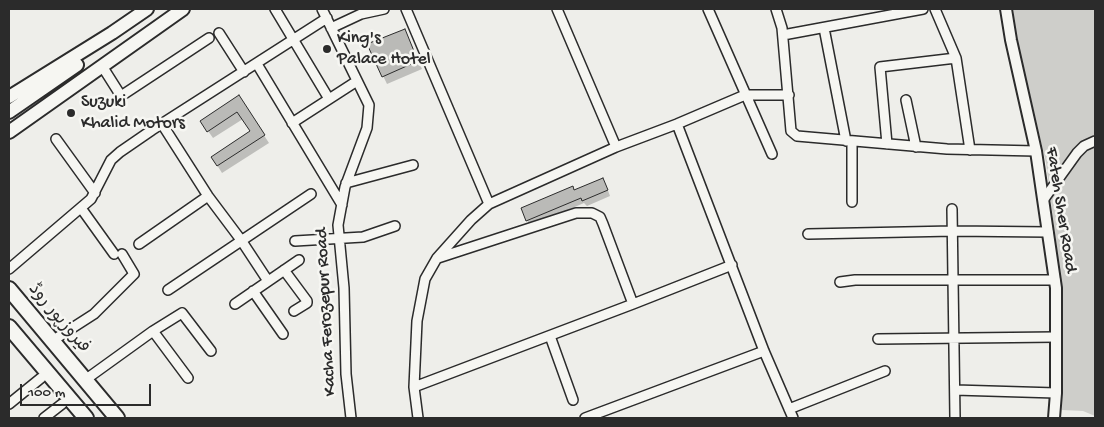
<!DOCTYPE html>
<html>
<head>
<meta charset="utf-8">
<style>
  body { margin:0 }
  #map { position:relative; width:1104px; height:427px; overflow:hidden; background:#eeeeea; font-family:"Gochi Hand",sans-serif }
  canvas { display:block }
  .frame { position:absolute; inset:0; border:10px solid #2b2b2b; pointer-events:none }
  .scale { position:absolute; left:20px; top:384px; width:131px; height:22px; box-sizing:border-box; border:2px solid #2b2b2b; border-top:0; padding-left:6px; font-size:15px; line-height:18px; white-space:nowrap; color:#2b2b2b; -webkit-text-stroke:4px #f6f6f2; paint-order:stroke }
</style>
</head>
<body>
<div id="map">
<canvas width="1104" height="427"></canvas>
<div class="frame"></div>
<div class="scale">100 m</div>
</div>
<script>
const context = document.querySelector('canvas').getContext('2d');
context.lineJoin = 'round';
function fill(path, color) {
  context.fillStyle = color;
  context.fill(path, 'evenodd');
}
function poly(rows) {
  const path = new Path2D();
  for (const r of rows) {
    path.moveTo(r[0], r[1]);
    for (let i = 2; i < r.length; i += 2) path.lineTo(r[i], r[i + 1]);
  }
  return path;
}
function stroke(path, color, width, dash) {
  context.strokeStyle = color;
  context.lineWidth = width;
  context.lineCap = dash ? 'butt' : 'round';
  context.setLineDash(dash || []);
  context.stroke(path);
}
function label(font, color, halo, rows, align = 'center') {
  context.font = font + ' "Gochi Hand","Playpen Sans Arabic",sans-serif';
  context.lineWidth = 5;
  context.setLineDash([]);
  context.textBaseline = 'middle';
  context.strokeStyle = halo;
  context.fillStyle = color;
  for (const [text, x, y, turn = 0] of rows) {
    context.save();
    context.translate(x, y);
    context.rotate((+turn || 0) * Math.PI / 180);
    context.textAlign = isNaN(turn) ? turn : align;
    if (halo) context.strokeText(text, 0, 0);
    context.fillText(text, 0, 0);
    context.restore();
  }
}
fill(poly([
  [1013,9,1095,9,1095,416,1083,411,1062,410,1063,297,1046,163,1016,35]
]), '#cececa');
fill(poly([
  [404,30,422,69,387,84,368,45],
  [239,97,269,143,222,173,217,165,251,132,243,119,213,138,206,128],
  [606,185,610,196,587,206,584,203,530,226,522,209,574,191]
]), '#0003');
const building = poly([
  [405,29,418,61,382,77,367,44,405,29],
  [239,95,265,135,217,166,211,157,250,131,237,112,207,132,200,121,239,95],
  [603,178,608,190,582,201,581,198,526,221,521,208,573,186,574,190,603,178]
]);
fill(building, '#babab7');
stroke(building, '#2b2b2b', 1);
const minor = poly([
  [275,9,329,99],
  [322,9,369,105,367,128,345,187,338,225,344,288,346,374,351,418],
  [406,9,489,204],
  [557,9,616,147],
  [708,9,772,154],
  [776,9,782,28,791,131,797,136,947,149,1036,151],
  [935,9,956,58,970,150],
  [331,28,361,14,384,9],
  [824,28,846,141],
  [219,33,244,72],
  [783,35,923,9],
  [257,64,342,205],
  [102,66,121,96,209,38],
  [906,100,916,147],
  [292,123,357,81],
  [162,124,208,196,241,240,268,281],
  [677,124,764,351,793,418],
  [56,139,95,193],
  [852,141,852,202],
  [887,144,880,67,956,58],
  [346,183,413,165],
  [1044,199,1077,153,1084,146,1095,141],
  [81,208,114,254],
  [952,209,955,418],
  [808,234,953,231,1048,232],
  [295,241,363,237,395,226],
  [139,244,208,196],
  [438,258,576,213,592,213,600,217,603,224,633,304],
  [9,269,91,199,111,160,120,152,152,130,327,18],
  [284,270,307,301,307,303,294,311],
  [840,282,855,280,1055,280],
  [168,290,311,194],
  [253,291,283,334],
  [235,304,299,260],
  [153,331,188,378],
  [550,336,573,400],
  [878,339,1056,337],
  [52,341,94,314,134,274,122,254],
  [85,380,153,331,182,313,211,351],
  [414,387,633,304,732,265],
  [955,390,1056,393],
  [9,404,41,378],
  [789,409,885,371],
  [44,418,62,404],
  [418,418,414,387,417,321,425,279,437,258,471,220,489,204,616,147,677,124,745,95,789,95],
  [585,418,764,351]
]);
const tertiary = poly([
  [1006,9,1011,40,1036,151,1056,288,1056,393,1054,418]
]);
const secondary = poly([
  [9,97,112,33,147,9],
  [9,112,77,65],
  [9,132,183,9]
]);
const primary = poly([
  [9,289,117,418],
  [9,327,86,418]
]);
stroke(minor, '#2b2b2b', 12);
stroke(tertiary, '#2b2b2b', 14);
stroke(secondary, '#2b2b2b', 16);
stroke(primary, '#2b2b2b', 18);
stroke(minor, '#f6f6f2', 9);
stroke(tertiary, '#f6f6f2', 10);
stroke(secondary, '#f6f6f2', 12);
stroke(primary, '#f6f6f2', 14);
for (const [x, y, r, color] of [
  [327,49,5,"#2b2b2b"],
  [71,113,5,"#2b2b2b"]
]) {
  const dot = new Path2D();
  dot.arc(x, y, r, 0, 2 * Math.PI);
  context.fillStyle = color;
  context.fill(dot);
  stroke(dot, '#f6f6f2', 2);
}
label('18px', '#2b2b2b', '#f6f6f2', [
  ["King's",337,39],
  ["Palace Hotel",337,60],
  ["Suzuki",81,103],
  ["Khalid Motors",81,124]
], 'left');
label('18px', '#2b2b2b', '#f6f6f2', [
  ["Fateh Sher Road",1060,210,81],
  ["Kacha Ferozepur Road",327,312,-93],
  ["فیروزپور روڈ",58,319,50]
]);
</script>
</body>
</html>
